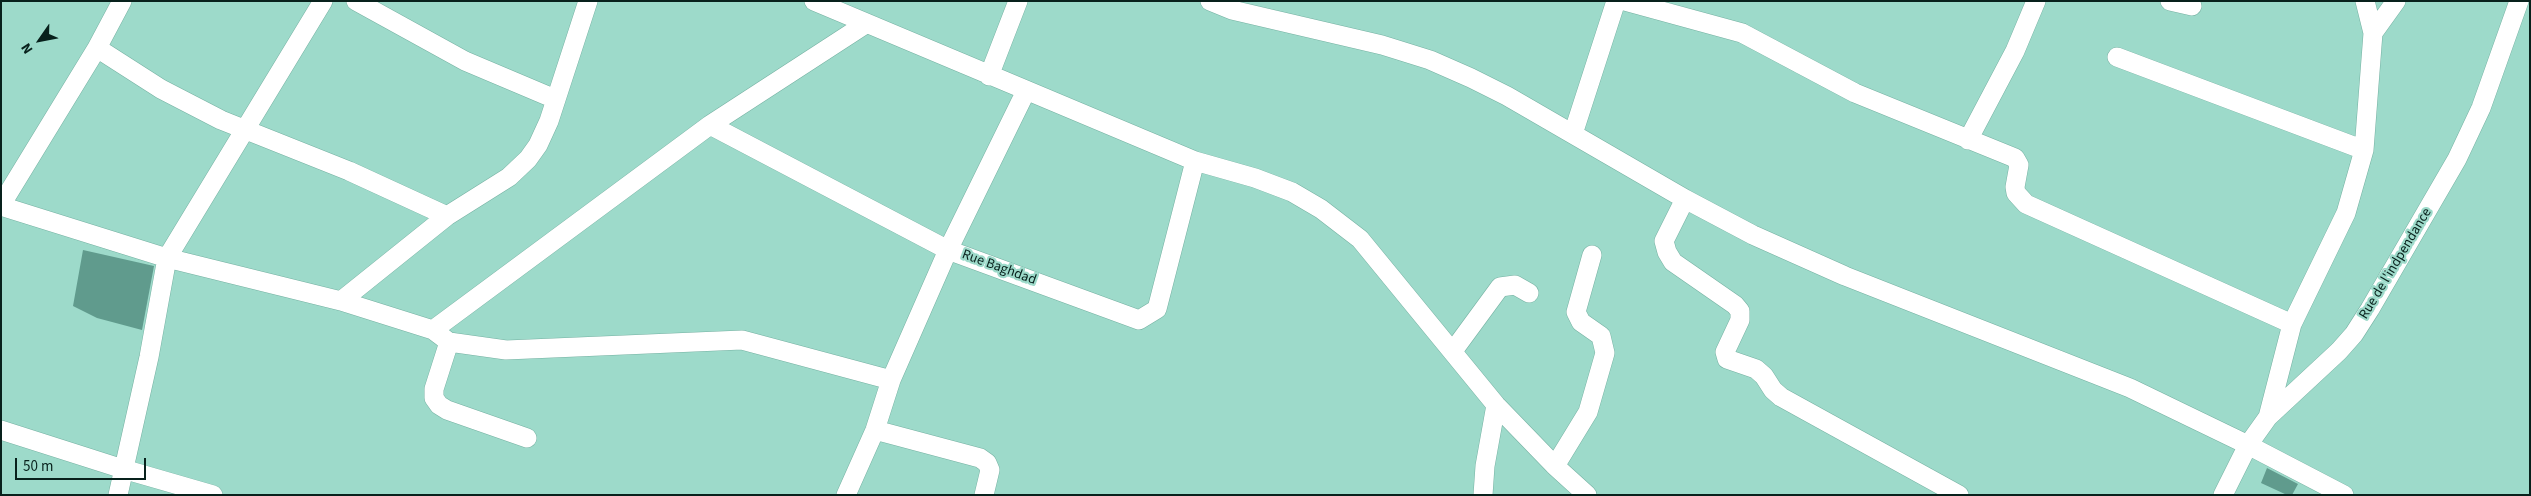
<!DOCTYPE html>
<html>
<head>
<meta charset="utf-8">
<style>
  body { margin:0 }
  #map { position:relative; width:2531px; height:496px; overflow:hidden; background:#9ddaca; font-family:"Source Sans 3",sans-serif }
  canvas { display:block }
  .frame { position:absolute; inset:0; border:2px solid #08211c; pointer-events:none }
  .north { position:absolute; left:15px; top:15px; width:50px; height:50px; -webkit-text-stroke:4px #9ddaca; paint-order:stroke; rotate:237deg; font-size:14px; font-weight:700; line-height:20px; text-align:center; color:#08211c }
  .north::after { content:''; display:block; margin:auto; width:18px; height:22px; background:#08211c; clip-path:polygon(50% 0,100% 100%,50% 72%,0 100%) }
  .scale { position:absolute; left:15px; top:458px; width:131px; height:22px; box-sizing:border-box; border:2px solid #08211c; border-top:0; padding-left:6px; font-size:15px; line-height:18px; white-space:nowrap; color:#08211c; -webkit-text-stroke:4px #9ddaca; paint-order:stroke }
</style>
</head>
<body>
<div id="map">
<canvas width="2531" height="496"></canvas>
<div class="frame"></div>
<div class="north">N</div>
<div class="scale">50 m</div>
</div>
<script>
const context = document.querySelector('canvas').getContext('2d');
context.lineJoin = 'round';
function fill(path, color) {
  context.fillStyle = color;
  context.fill(path, 'evenodd');
}
function poly(rows) {
  const path = new Path2D();
  for (const r of rows) {
    path.moveTo(r[0], r[1]);
    for (let i = 2; i < r.length; i += 2) path.lineTo(r[i], r[i + 1]);
  }
  return path;
}
function stroke(path, color, width, dash) {
  context.strokeStyle = color;
  context.lineWidth = width;
  context.lineCap = dash ? 'butt' : 'round';
  context.setLineDash(dash || []);
  context.stroke(path);
}
function label(font, color, halo, rows, align = 'center') {
  context.font = font + ' "Source Sans 3",sans-serif';
  context.lineWidth = 4.5;
  context.setLineDash([]);
  context.textBaseline = 'middle';
  context.strokeStyle = halo;
  context.fillStyle = color;
  for (const [text, x, y, turn = 0] of rows) {
    context.save();
    context.translate(x, y);
    context.rotate((+turn || 0) * Math.PI / 180);
    context.textAlign = isNaN(turn) ? turn : align;
    if (halo) context.strokeText(text, 0, 0);
    context.fillText(text, 0, 0);
    context.restore();
  }
}
fill(poly([
  [83,250,154,266,142,330,97,318,73,306],
  [2267,468,2298,484,2292,495,2287,495,2261,483]
]), '#609b8d');
const minor = poly([
  [356,1,465,61,555,99],
  [814,1,1195,161,1255,178,1292,192,1321,209,1360,239,1496,405,1555,466,1587,495],
  [1210,1,1232,10,1382,45,1430,60,1471,78,1507,96,1685,199,1753,235,1845,276,2130,388,2248,445,2344,495],
  [1625,1,1742,33,1855,93,2015,158,2019,165,2015,187,2016,193,2026,204,2292,324],
  [2170,1,2192,6],
  [2365,1,2373,33],
  [97,48,161,89,221,120,349,171,447,216],
  [2117,57,2364,150],
  [989,76,1018,1],
  [710,125,948,250,1139,320,1157,309,1195,161],
  [1573,134,1616,1],
  [1968,140,2015,51,2036,1],
  [1685,199,1664,241,1667,252,1673,262,1735,305,1740,311,1740,320,1725,352,1727,359,1756,369,1764,376,1773,390,1781,397,1959,495],
  [1,205,97,48,122,1],
  [1,206,167,258,341,301,433,330,449,342,506,350,742,340,891,380],
  [341,301,447,216,509,177,528,159,538,145,549,121,588,1],
  [433,330,710,125,867,23],
  [449,342,434,389,434,398,439,405,447,410,527,438],
  [1453,351,1500,287,1515,285,1529,293],
  [2268,417,2292,324,2346,213,2364,150,2373,33,2396,1],
  [1,430,123,469,213,495],
  [875,430,980,458,987,463,990,470,984,495],
  [1555,466,1588,412,1605,353,1601,336,1581,322,1576,312,1592,255],
  [118,495,149,357,167,258,323,1],
  [846,495,875,430,891,380,948,250,1026,91],
  [1483,495,1485,466,1496,405],
  [2223,495,2248,445,2268,417,2339,351,2354,334,2370,309,2457,159,2481,108,2519,1]
]);
stroke(minor, '#75b1a2', 20);
stroke(minor, '#fff', 19);
label('14px', '#08211c', '#9ddaca', [
  ["Rue de l'indpendance",2396,264,-59],
  ["Rue Baghdad",999,268,20]
]);
</script>
</body>
</html>
